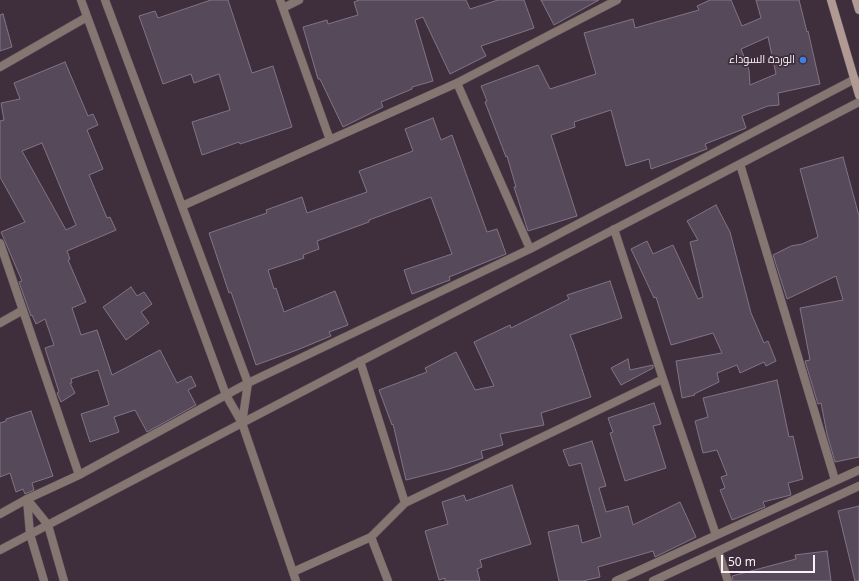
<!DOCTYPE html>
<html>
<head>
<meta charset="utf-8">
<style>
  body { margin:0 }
  #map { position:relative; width:859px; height:581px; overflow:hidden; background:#3f2f3d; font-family:"Noto Sans",sans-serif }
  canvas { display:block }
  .scale { position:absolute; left:721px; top:555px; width:94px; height:18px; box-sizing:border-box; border:2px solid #fbf0f9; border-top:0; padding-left:5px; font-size:12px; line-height:14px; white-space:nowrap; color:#fbf0f9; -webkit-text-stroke:3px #3f2f3d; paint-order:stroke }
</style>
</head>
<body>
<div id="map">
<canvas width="859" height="581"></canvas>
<div class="scale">50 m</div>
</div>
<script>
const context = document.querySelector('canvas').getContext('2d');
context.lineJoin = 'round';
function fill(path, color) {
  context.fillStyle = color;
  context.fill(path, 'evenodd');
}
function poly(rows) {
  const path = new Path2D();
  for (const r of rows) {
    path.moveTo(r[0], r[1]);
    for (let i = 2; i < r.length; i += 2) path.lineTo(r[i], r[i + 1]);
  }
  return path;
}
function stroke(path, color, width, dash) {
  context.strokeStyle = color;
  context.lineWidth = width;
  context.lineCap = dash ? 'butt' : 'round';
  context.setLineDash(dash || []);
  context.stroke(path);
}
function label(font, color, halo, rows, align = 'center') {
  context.font = font + ' "Noto Sans",Cairo,sans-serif';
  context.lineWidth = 3.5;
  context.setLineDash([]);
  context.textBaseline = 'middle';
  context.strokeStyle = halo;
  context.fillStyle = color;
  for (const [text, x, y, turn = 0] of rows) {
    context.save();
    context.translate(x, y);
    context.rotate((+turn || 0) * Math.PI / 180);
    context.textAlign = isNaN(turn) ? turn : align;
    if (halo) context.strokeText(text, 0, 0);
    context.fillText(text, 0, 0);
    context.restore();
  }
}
const building = poly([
  [211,0,228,0,252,73,273,66,292,127,240,144,239,142,202,155,192,122,230,110,219,74,194,83,191,74,163,84,139,16,155,11,158,18,211,0],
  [359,0,466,0,470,9,498,0,524,0,534,28,481,46,486,56,450,74,423,17,415,20,433,81,412,87,412,89,381,102,383,107,343,127,320,79,318,79,303,27,327,20,328,24,358,15,354,2,359,0],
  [541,0,599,0,554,25,541,0],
  [710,0,731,0,742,26,761,18,756,0,799,0,807,32,808,31,820,84,778,93,779,105,768,106,742,116,746,128,705,144,707,149,651,169,649,159,626,166,611,110,574,122,575,127,551,135,577,216,528,231,514,187,516,187,507,156,506,157,485,102,487,101,481,86,538,65,550,89,596,74,584,33,633,19,635,28,699,10,697,6,710,0],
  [768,37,776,74,750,85,749,70,741,49,768,37],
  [3,14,12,47,0,51,0,15,3,14],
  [65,62,88,116,93,114,98,125,87,130,103,169,89,175,107,218,110,217,116,230,67,251,70,259,68,260,86,302,72,308,81,335,97,330,112,375,160,350,177,383,191,376,196,386,188,390,196,405,147,432,135,410,114,417,119,432,90,442,81,414,109,405,98,370,71,379,72,383,70,383,75,393,61,402,57,393,59,392,45,348,54,345,45,319,36,324,32,315,31,316,19,282,22,281,1,232,25,222,0,177,0,121,4,120,1,103,20,99,14,83,65,62],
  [42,143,76,225,66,230,22,151,42,143],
  [433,118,441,140,452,135,487,232,497,229,506,254,449,277,450,280,412,294,404,270,452,254,431,197,369,220,369,222,317,241,319,249,303,255,304,258,268,270,274,289,276,288,284,312,335,291,348,325,329,332,331,336,297,350,256,365,231,292,229,293,209,233,267,213,266,210,302,197,307,213,367,192,359,171,413,151,405,129,433,118],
  [843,157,859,216,859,457,835,462,827,434,821,403,818,404,805,361,810,360,800,308,843,300,836,276,787,299,773,255,791,246,802,244,818,237,800,169,843,157],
  [716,205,730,232,751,313,764,343,768,341,776,361,766,366,764,362,740,373,737,365,717,373,719,382,694,394,695,395,682,398,676,361,722,353,713,333,671,345,656,297,654,298,631,249,647,241,653,254,673,245,698,299,703,297,690,242,698,240,687,221,716,205],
  [610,281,622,318,570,335,573,342,591,397,541,413,544,425,500,434,503,445,481,451,483,458,449,469,406,480,393,424,392,425,379,390,427,372,425,368,456,352,475,390,494,386,474,342,510,325,511,328,569,299,567,295,610,281],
  [131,287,137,296,144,292,152,304,141,312,149,323,126,340,103,307,131,287],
  [628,359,630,370,653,365,653,368,621,385,611,368,628,359],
  [777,380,789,437,793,436,803,479,788,483,791,495,763,502,765,507,732,520,720,490,725,488,721,477,727,475,717,450,703,453,695,421,708,417,703,398,777,380],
  [654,403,661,424,653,426,666,468,625,481,610,433,613,432,608,418,654,403],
  [31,411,53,476,32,483,34,490,25,494,23,489,16,492,10,473,0,477,0,423,6,421,6,419,31,411],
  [592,441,606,486,599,488,606,512,628,506,633,525,680,502,696,537,655,557,653,551,598,567,600,577,583,581,559,581,548,532,578,525,582,543,601,537,581,463,569,466,563,450,592,441],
  [512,485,531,544,480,560,482,567,477,569,480,581,445,581,445,578,439,580,425,531,448,524,442,502,464,495,466,501,512,485],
  [859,506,859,581,855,581,838,511,859,506],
  [827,551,831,581,733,581,732,576,796,559,795,555,827,551]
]);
fill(building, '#56495a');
stroke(building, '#827486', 1);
const street = poly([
  [81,0,226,395,242,423,296,581],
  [105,0,248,383,242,423],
  [280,0,330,140],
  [283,8,299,0],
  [0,67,87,17],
  [457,83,530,249],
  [740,164,835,480],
  [182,206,457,83,617,0],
  [614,229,663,379,716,535],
  [0,243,79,475],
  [0,323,23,310],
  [360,361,405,503,663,379],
  [27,499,48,525,64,581],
  [27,499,30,534,44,581],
  [0,514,27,499,79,475,248,383,530,249,855,79],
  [371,537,388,581],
  [0,550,242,423,859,102],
  [718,551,728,581],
  [293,572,371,537,405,503],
  [616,581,859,470],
  [653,581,859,486]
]);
const secondary = poly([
  [831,0,859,95],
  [856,0,859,10]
]);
stroke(street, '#5d4e5b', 9);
stroke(secondary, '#5d4e5b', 9);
stroke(street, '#857672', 8);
stroke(secondary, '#b19a93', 8);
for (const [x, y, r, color] of [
  [803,60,4,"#3f7fe0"]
]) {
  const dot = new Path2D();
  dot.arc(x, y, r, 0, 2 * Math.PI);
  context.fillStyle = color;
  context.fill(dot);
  stroke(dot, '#3f2f3d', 1.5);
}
label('11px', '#fbf0f9', '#3f2f3d', [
  ["الوردة السوداء",795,60]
], 'right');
</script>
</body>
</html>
